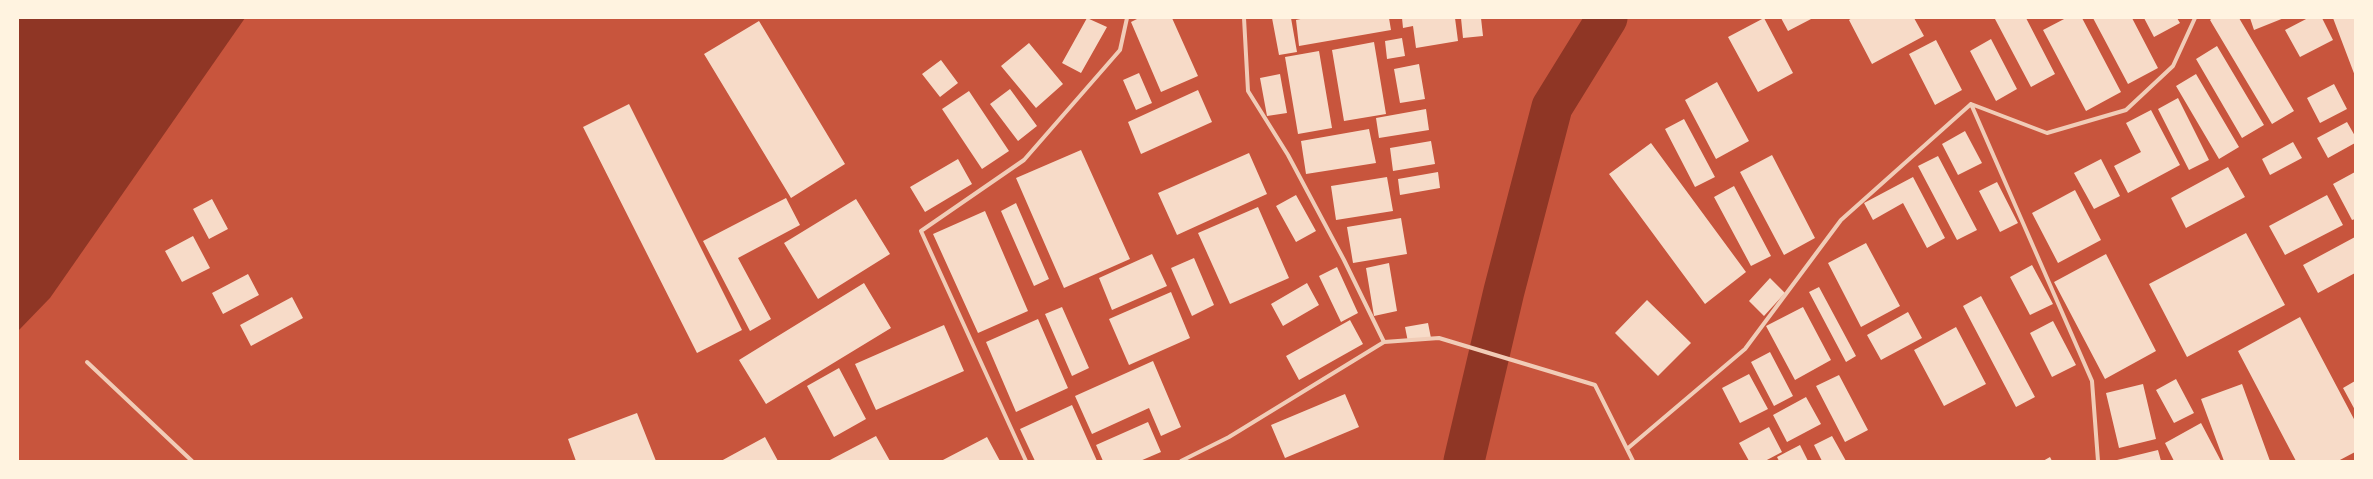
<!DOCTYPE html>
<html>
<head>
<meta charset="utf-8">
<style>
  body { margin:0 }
  #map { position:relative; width:2373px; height:479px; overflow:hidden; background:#c8553d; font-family:Inter,sans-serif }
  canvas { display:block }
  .frame { position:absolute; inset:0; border:19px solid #fff3e0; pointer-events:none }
</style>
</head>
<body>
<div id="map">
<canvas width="2373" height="479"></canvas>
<div class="frame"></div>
</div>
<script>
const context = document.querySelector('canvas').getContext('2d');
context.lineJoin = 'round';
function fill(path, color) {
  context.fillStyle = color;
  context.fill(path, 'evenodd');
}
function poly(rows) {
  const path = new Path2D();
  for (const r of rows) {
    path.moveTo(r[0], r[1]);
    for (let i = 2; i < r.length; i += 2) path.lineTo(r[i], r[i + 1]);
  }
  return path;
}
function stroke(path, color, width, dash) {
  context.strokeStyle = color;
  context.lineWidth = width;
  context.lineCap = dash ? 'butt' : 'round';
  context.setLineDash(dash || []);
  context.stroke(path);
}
fill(poly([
  [18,18,245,18,50,298,18,331]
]), '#8f3625');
stroke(poly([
  [1464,461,1504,291,1552,107,1607,18]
]), '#8f3625', 41);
fill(poly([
  [1087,18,1107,27,1081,73,1062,63],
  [1139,18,1172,18,1198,76,1161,92,1131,22],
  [1272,18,1291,18,1297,52,1279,55],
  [1305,18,1389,18,1391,30,1299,46,1296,20],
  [1402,18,1455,18,1458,41,1416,48,1413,26,1403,28],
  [1461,18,1481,18,1483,36,1463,38],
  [1764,18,1793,73,1758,92,1728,37],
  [1781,18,1813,18,1788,31],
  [1852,18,1914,18,1924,36,1872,64,1849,20],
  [1997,18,2026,18,2055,74,2031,87,1995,19],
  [2066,18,2082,18,2121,92,2086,111,2043,30],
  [2093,18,2132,18,2158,68,2128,84],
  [2144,18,2177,18,2180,23,2154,37],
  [2212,18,2239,18,2294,111,2272,124,2210,20],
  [2250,18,2284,18,2254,30],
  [2308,18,2322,18,2333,40,2300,57,2285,30],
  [2333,18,2355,18,2355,76],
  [759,21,845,164,791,198,704,54],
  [1402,38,1405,56,1387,59,1385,41],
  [1991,39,2017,89,1996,101,1970,51],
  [1936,40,1962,90,1935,105,1909,54],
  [1374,42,1386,114,1344,121,1332,50],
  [1029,43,1063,84,1036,108,1001,66],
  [2217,46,2264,125,2242,138,2196,59],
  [1319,51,1332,128,1298,134,1285,57],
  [941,60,958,83,940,97,922,74],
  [1419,64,1425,99,1400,103,1394,69],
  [1139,73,1152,103,1136,110,1123,80],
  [1280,74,1287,113,1267,116,1260,78],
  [2196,74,2239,147,2219,159,2176,86],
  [1717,82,1749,141,1716,159,1685,100],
  [2334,84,2347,109,2320,123,2307,98],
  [1010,89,1037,126,1018,141,990,104],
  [1198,90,1212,122,1141,154,1128,122],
  [969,91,1009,151,982,169,942,109],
  [2178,98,2209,160,2189,170,2158,109],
  [629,104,742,330,697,353,583,127],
  [1426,109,1429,130,1379,138,1376,118],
  [2151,110,2180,165,2128,193,2114,166,2141,152,2126,123],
  [1684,119,1715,177,1695,187,1665,129],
  [2347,122,2355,136,2355,143,2328,158,2317,138],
  [1369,129,1376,163,1306,174,1301,141],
  [1965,131,1982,163,1958,175,1942,144],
  [1431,141,1435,164,1393,171,1390,148],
  [2293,142,2302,158,2270,175,2262,159],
  [1651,143,1746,272,1705,304,1609,174],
  [1081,150,1130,259,1064,288,1016,178],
  [1249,153,1267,194,1177,235,1158,193],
  [1772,155,1815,238,1784,255,1740,172],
  [1938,156,1977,230,1957,240,1918,166],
  [958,159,972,184,925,212,910,187],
  [2101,159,2120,196,2094,209,2074,173],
  [2228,167,2245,197,2186,228,2171,198],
  [1438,172,1440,188,1400,195,1398,179],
  [2355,172,2355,219,2352,220,2333,184],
  [1387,177,1393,211,1336,220,1331,186],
  [1913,177,1945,238,1927,248,1903,203,1873,220,1864,203],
  [1997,182,2018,223,2000,232,1979,191],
  [1734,186,1771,256,1751,266,1714,197],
  [2075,190,2101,240,2058,263,2032,213],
  [1296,195,1316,231,1296,242,1276,206],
  [2327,195,2343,225,2285,255,2269,226],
  [786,198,800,225,738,258,771,319,750,331,703,241],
  [212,199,228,229,209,239,193,209],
  [856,199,890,254,818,299,784,243],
  [1016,203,1049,279,1034,286,1001,211],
  [1258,207,1289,278,1230,304,1198,233],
  [985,211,1028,311,978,333,933,234],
  [1401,218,1407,254,1353,263,1347,227],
  [2246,233,2285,305,2187,357,2149,284],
  [193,236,210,268,182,282,165,251],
  [2355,237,2355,273,2318,293,2303,265],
  [1866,243,1900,306,1861,327,1828,263],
  [1152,254,1167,286,1112,310,1099,278],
  [2106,254,2156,351,2105,379,2054,282],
  [1194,258,1214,305,1192,316,1171,268],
  [1389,263,1397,311,1374,316,1366,268],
  [2032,265,2053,304,2030,315,2010,277],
  [1337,267,1358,313,1341,322,1319,276],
  [248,274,259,295,223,314,212,293],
  [1770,278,1785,293,1764,316,1749,301],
  [864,283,891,328,766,404,739,360],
  [1307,283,1319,305,1283,326,1271,304],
  [1819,287,1856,356,1846,362,1809,292],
  [1171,292,1190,338,1129,365,1109,319],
  [1981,296,2035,397,2016,407,1963,306],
  [292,297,303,318,251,346,240,325],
  [1647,300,1691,343,1658,376,1615,333],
  [1062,307,1089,368,1072,376,1045,314],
  [1803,307,1831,360,1795,380,1766,326],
  [1908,312,1922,338,1881,360,1867,335],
  [2300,317,2355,421,2355,452,2338,461,2296,461,2238,351],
  [1038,319,1068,388,1016,412,986,342],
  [1350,320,1363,344,1299,380,1286,356],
  [2053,321,2076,365,2052,377,2030,333],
  [1428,323,1431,338,1408,342,1405,327],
  [944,325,964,371,876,410,855,364],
  [1956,327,1986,384,1944,406,1914,350],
  [1770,352,1793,396,1774,406,1751,362],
  [1153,361,1181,427,1161,436,1149,408,1092,434,1075,396],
  [839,368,866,419,834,437,807,386],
  [1749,374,1768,409,1740,423,1722,388],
  [1839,375,1868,430,1845,442,1816,386],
  [2176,379,2194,413,2174,423,2156,390],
  [2355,381,2355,410,2343,388],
  [2143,384,2156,439,2119,448,2106,393],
  [2242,384,2270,461,2224,461,2201,399],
  [1345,394,1359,427,1285,458,1271,425],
  [1806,397,1821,424,1787,442,1773,415],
  [1072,405,1097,461,1035,461,1020,429],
  [637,413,656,461,576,461,568,439],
  [1148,422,1161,452,1140,461,1103,461,1096,445],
  [2201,423,2221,461,2174,461,2165,443],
  [1769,427,1782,452,1765,461,1749,461,1739,443],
  [876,436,890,461,828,461],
  [1832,436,1846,461,1822,461,1814,445],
  [765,437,778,461,721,461],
  [987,437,1000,461,941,461],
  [1800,445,1808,461,1779,461,1777,457],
  [2158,450,2161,461,2117,461,2117,460],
  [2050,457,2052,461,2043,461]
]), '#f7dbc8');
stroke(poly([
  [1244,18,1248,91,1288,155,1344,260,1384,342,1439,338,1595,385,1633,461],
  [1971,104,2047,133,2126,110,2173,66,2195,18],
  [87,362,192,461],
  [1627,449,1745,349,1841,220,1971,104,2092,381,2098,461],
  [1026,461,921,231,1024,160,1120,50,1127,18],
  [1181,461,1229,437,1384,342]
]), '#f1ccb7', 4);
</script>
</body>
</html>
